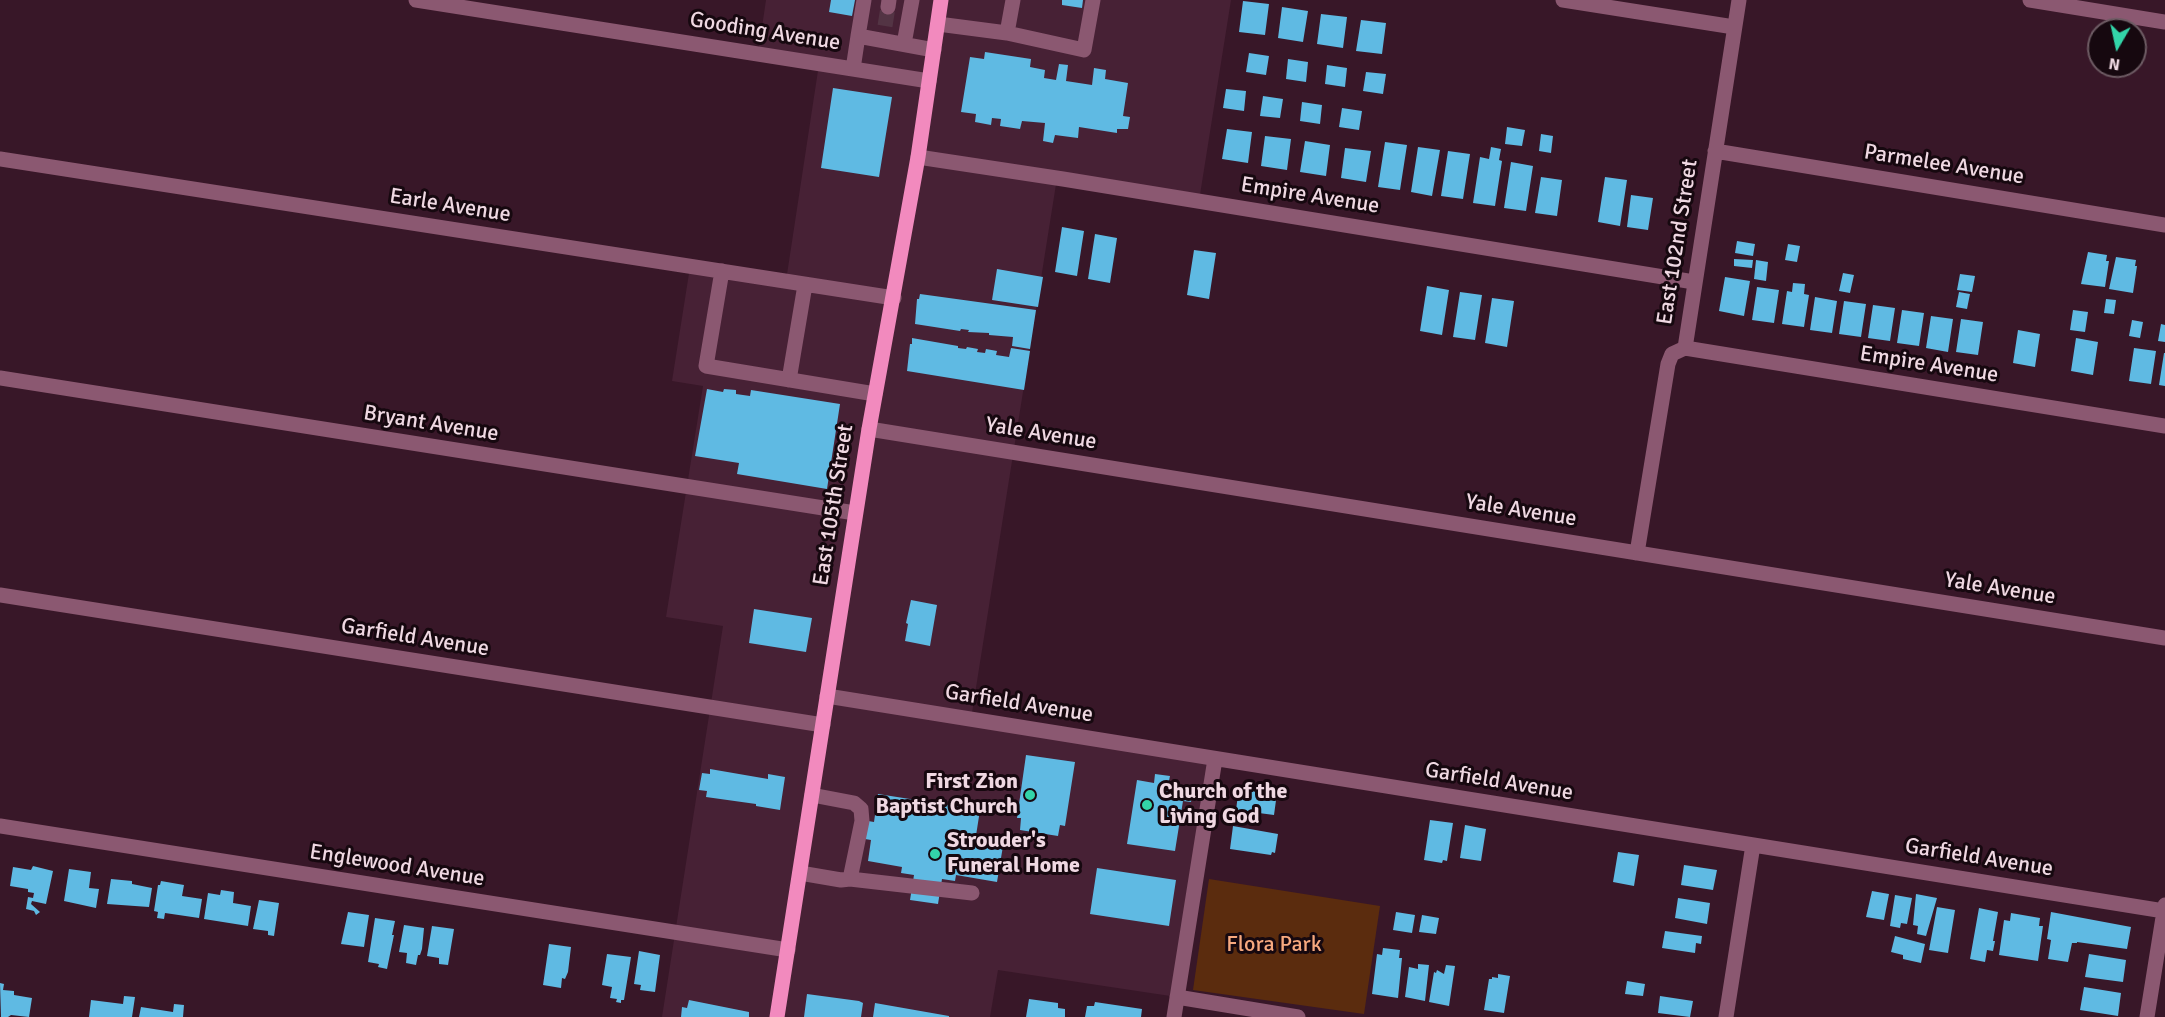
<!DOCTYPE html>
<html>
<head>
<meta charset="utf-8">
<style>
  body { margin:0 }
  #map { position:relative; width:2165px; height:1017px; overflow:hidden; background:#381728; font-family:Signika,sans-serif }
  canvas { display:block }
  .north { position:absolute; left:2087px; top:18px; width:60px; height:60px; box-sizing:border-box; background:#16080f; border:2px solid #6d5b63; border-radius:50%; rotate:189deg; font-size:16px; font-weight:700; line-height:24px; text-align:center; color:#efd8e2 }
  .north::after { content:''; display:block; margin:auto; width:21px; height:27px; background:#33d4a8; clip-path:polygon(50% 0,100% 100%,50% 72%,0 100%) }
</style>
</head>
<body>
<div id="map">
<canvas width="2165" height="1017"></canvas>
<div class="north">N</div>
</div>
<script>
const context = document.querySelector('canvas').getContext('2d');
context.lineJoin = 'round';
function fill(path, color) {
  context.fillStyle = color;
  context.fill(path, 'evenodd');
}
function poly(rows) {
  const path = new Path2D();
  for (const r of rows) {
    path.moveTo(r[0], r[1]);
    for (let i = 2; i < r.length; i += 2) path.lineTo(r[i], r[i + 1]);
  }
  return path;
}
function stroke(path, color, width, dash) {
  context.strokeStyle = color;
  context.lineWidth = width;
  context.lineCap = dash ? 'butt' : 'round';
  context.setLineDash(dash || []);
  context.stroke(path);
}
function label(font, color, halo, rows, align = 'center') {
  context.font = font + ' Signika,sans-serif';
  context.lineWidth = 6;
  context.setLineDash([]);
  context.textBaseline = 'middle';
  context.strokeStyle = halo;
  context.fillStyle = color;
  for (const [text, x, y, turn = 0] of rows) {
    context.save();
    context.translate(x, y);
    context.rotate((+turn || 0) * Math.PI / 180);
    context.textAlign = isNaN(turn) ? turn : align;
    if (halo) context.strokeText(text, 0, 0);
    context.fillText(text, 0, 0);
    context.restore();
  }
}
fill(poly([
  [766,0,1231,0,1199,201,1057,178,971,719,1215,759,1177,997,998,970,990,1017,662,1017,723,626,666,617,703,386,672,381,690,267,786,281,819,64,758,54]
]), '#472135');
fill(poly([
  [1209,879,1380,906,1364,1014,1193,990]
]), '#5b2c0e');
fill(poly([
  [831,0,855,0,852,16,829,12],
  [1062,0,1083,0,1082,8,1062,5],
  [1243,1,1269,4,1265,35,1239,32],
  [1282,7,1308,11,1303,42,1278,38],
  [1321,14,1347,17,1343,48,1317,44],
  [1361,20,1386,23,1382,54,1356,51],
  [985,52,1031,59,1030,67,1045,70,1044,78,1056,80,1059,64,1068,65,1066,81,1092,85,1094,68,1106,70,1105,79,1128,83,1123,116,1130,117,1128,129,1117,129,1117,133,1079,127,1078,138,1055,135,1053,143,1043,141,1045,123,1022,121,1020,129,1000,126,1001,119,992,118,991,125,975,122,976,114,961,112,970,57,984,59],
  [1249,53,1269,56,1266,75,1246,72],
  [1288,59,1308,62,1306,82,1286,79],
  [1327,65,1347,68,1345,87,1325,84],
  [1366,72,1386,74,1383,94,1363,91],
  [833,88,892,97,879,177,821,168],
  [1226,89,1246,91,1244,111,1223,108],
  [1263,96,1283,99,1280,118,1260,116],
  [1302,102,1322,105,1320,124,1300,121],
  [1342,108,1362,111,1359,130,1339,127],
  [1507,127,1525,130,1522,146,1505,144],
  [1227,129,1252,132,1248,163,1222,159],
  [1541,134,1553,136,1551,153,1539,151],
  [1265,136,1291,139,1287,170,1261,166],
  [1305,141,1330,145,1326,176,1300,172],
  [1385,142,1407,145,1400,190,1378,187],
  [1418,147,1440,150,1432,196,1411,192],
  [1491,147,1501,149,1499,160,1502,161,1495,206,1473,203,1480,157,1489,159],
  [1345,148,1371,151,1366,182,1341,178],
  [1448,151,1470,154,1463,199,1441,196],
  [1511,162,1533,166,1526,211,1504,208],
  [1541,177,1562,180,1557,216,1535,213],
  [1605,177,1627,180,1620,226,1598,222],
  [1631,195,1653,198,1648,230,1627,227],
  [1062,227,1084,231,1077,276,1055,272],
  [1095,234,1117,238,1110,283,1088,279],
  [1737,241,1755,244,1753,256,1735,253],
  [1788,244,1800,246,1797,262,1785,260],
  [1194,250,1216,253,1209,299,1187,295],
  [2088,252,2107,255,2106,261,2109,261,2105,287,2081,284],
  [2116,257,2136,260,2135,266,2137,266,2133,293,2109,289],
  [1734,259,1753,260,1752,268,1734,266],
  [1756,260,1768,262,1766,281,1754,279],
  [997,269,1043,277,1038,307,992,300],
  [1843,273,1854,275,1850,293,1839,291],
  [1960,274,1975,276,1972,292,1957,290],
  [1725,277,1750,281,1744,316,1719,311],
  [1793,283,1805,284,1804,294,1809,295,1804,327,1782,324,1787,291,1792,292],
  [1427,286,1449,290,1442,335,1420,331],
  [1757,287,1779,290,1774,323,1752,320],
  [1460,292,1482,295,1475,340,1453,337],
  [1959,292,1970,294,1967,309,1956,307],
  [920,294,1036,310,1030,349,1012,346,1013,337,989,335,989,333,968,332,969,330,961,329,960,331,915,324,917,299,919,299],
  [1815,297,1837,301,1832,333,1810,330],
  [1492,298,1514,301,1507,347,1485,343],
  [2106,299,2116,300,2114,314,2104,313],
  [1844,301,1866,304,1861,337,1839,334],
  [1873,305,1895,308,1890,341,1868,338],
  [1902,310,1924,313,1919,346,1897,343],
  [2073,310,2088,312,2085,332,2070,330],
  [1931,316,1953,319,1948,352,1926,348],
  [1961,319,1983,322,1978,355,1956,352],
  [2132,320,2143,322,2140,338,2129,336],
  [2161,324,2165,325,2165,342,2158,341],
  [2018,330,2040,334,2035,367,2013,363],
  [912,338,958,346,958,348,966,349,967,347,978,349,977,352,985,353,986,349,997,351,996,355,1009,357,1011,348,1030,351,1024,390,907,371,910,344,912,344],
  [2076,338,2098,342,2093,375,2071,371],
  [2134,348,2156,351,2151,384,2129,381],
  [2164,353,2165,353,2165,386,2159,385],
  [707,389,723,392,724,389,736,390,736,394,750,396,751,390,840,404,827,489,737,474,739,463,695,456],
  [911,600,937,605,930,646,905,641,908,624,906,623],
  [754,609,812,618,806,652,749,643],
  [1026,755,1075,762,1065,826,1060,825,1058,836,1020,830,1021,818,1017,818],
  [710,769,768,779,768,774,785,777,780,810,756,806,756,804,706,797,707,791,699,790,702,773,710,774],
  [1155,774,1170,776,1168,786,1193,789,1191,802,1183,801,1175,851,1127,844,1137,780,1154,783],
  [1246,786,1250,787,1252,790,1254,790,1256,787,1259,787,1262,791,1277,793,1274,815,1236,810,1239,787,1244,788],
  [878,794,980,810,975,842,1003,846,997,882,956,875,955,881,942,879,938,904,910,900,914,875,901,873,902,867,868,861,871,840,865,839,868,821,874,822],
  [1430,820,1453,823,1447,861,1443,860,1442,863,1424,860],
  [1465,825,1486,829,1481,861,1460,858],
  [1233,826,1278,834,1275,853,1272,852,1271,855,1230,849],
  [1618,852,1639,855,1634,886,1613,882],
  [1684,865,1717,870,1713,890,1681,885],
  [33,866,53,871,46,904,32,901,31,904,40,912,36,915,34,911,26,909,28,897,33,898,34,893,28,892,28,889,10,886,13,867,31,870],
  [1097,868,1176,880,1169,926,1090,914],
  [69,869,91,872,89,888,99,889,96,908,64,901],
  [111,879,132,881,132,884,152,888,149,907,107,904],
  [161,881,184,885,182,896,202,899,199,918,165,913,164,919,157,918,158,912,154,911,158,885,160,885],
  [221,890,234,892,233,903,251,906,248,926,204,919,208,893,220,895],
  [1872,891,1889,894,1884,920,1866,917],
  [1916,894,1937,898,1926,936,1917,934,1918,926,1913,925],
  [1895,895,1912,898,1907,924,1901,923,1900,928,1890,926],
  [1678,898,1710,903,1707,924,1675,918],
  [259,900,279,903,274,936,268,935,268,931,253,929],
  [1937,907,1955,910,1948,953,1929,950],
  [1979,908,1998,912,1993,941,1995,941,1993,951,1987,950,1985,962,1970,959],
  [348,912,369,915,364,947,341,944],
  [1396,912,1415,915,1412,933,1393,930],
  [2051,912,2131,927,2127,949,2077,942,2077,943,2072,943,2068,962,2048,959,2051,940,2047,939],
  [2011,913,2040,918,2039,926,2043,926,2038,961,1999,955,2004,920,2010,921],
  [1422,915,1439,918,1436,934,1419,932],
  [375,918,395,921,392,935,394,935,387,969,378,967,379,964,368,962],
  [404,925,424,928,422,949,420,955,418,955,416,965,406,963,407,953,399,952],
  [432,926,454,929,448,965,439,964,439,958,427,956],
  [1665,931,1702,936,1701,944,1696,943,1695,953,1662,948],
  [1895,936,1925,944,1921,963,1903,959,1903,955,1891,952],
  [549,944,571,947,568,972,565,979,562,978,561,988,543,985],
  [1383,948,1400,950,1399,958,1402,958,1398,998,1372,994,1377,954,1382,955],
  [639,951,660,955,655,992,640,990,641,985,634,984],
  [607,954,631,957,624,1000,621,1000,621,1003,616,1002,617,999,610,998,612,987,602,985],
  [2089,954,2126,960,2123,982,2085,977],
  [1418,964,1429,965,1425,1001,1405,997,1409,967,1418,969],
  [1446,965,1455,966,1449,1006,1429,1002,1434,972,1436,973,1437,970,1444,974],
  [1498,974,1510,976,1504,1013,1484,1010,1489,979,1492,979,1492,977,1498,978],
  [1627,981,1645,984,1643,996,1625,994],
  [0,983,4,984,3,990,14,991,14,995,32,998,29,1017,11,1015,8,1017,1,1017],
  [2084,987,2121,993,2118,1016,2080,1010],
  [807,994,859,1001,863,1003,861,1017,804,1017],
  [124,996,135,997,132,1017,89,1017,91,1000,123,1004],
  [1660,996,1693,1001,1690,1017,1658,1013],
  [1029,999,1058,1003,1058,1008,1065,1009,1065,1017,1026,1017],
  [689,1000,749,1012,749,1017,681,1017,682,1007,687,1008],
  [1095,1002,1142,1009,1141,1017,1085,1017,1087,1006,1094,1006],
  [875,1003,949,1016,949,1017,873,1017],
  [174,1004,184,1005,183,1017,139,1017,141,1007,173,1012]
]), '#5fbae3');
stroke(poly([
  [885,26,888,7]
]), '#533444', 15, [15, 8]);
stroke(poly([
  [416,0,929,81],
  [864,0,858,36,934,50],
  [1563,0,1734,27],
  [2030,0,2165,22],
  [888,7,889,0],
  [938,24,1007,33,1013,0],
  [1007,33,1084,50,1093,0],
  [904,44,912,0],
  [853,69,858,36],
  [1715,151,2165,225],
  [918,157,1063,179,1694,282],
  [0,159,894,298],
  [722,271,706,366,875,394],
  [1685,348,2165,426],
  [1685,348,1739,0],
  [0,378,855,513],
  [789,380,805,285],
  [869,429,2165,638],
  [1637,553,1668,364,1672,354,1685,348],
  [0,595,823,725],
  [827,696,2164,911],
  [0,826,788,950],
  [800,873,841,880,850,879,862,821,861,809,854,803,812,795],
  [850,879,972,893],
  [1177,997,1298,1017],
  [1174,1017,1215,759],
  [1726,1017,1753,845],
  [2147,1017,2165,905]
]), '#8b5871', 15);
stroke(poly([
  [777,1017,869,429,918,157,941,0]
]), '#f28abe', 15);
for (const [x, y, r, color] of [
  [1030,795,6,"#33d4a8"],
  [1147,805,6,"#33d4a8"],
  [935,854,6,"#33d4a8"]
]) {
  const dot = new Path2D();
  dot.arc(x, y, r, 0, 2 * Math.PI);
  context.fillStyle = color;
  context.fill(dot);
  stroke(dot, '#16080f', 2);
}
label('22px', '#efd8e2', '#16080f', [
  ["Gooding Avenue",765,32,9],
  ["Parmelee Avenue",1944,165,9],
  ["Empire Avenue",1310,196,9],
  ["Earle Avenue",450,206,9],
  ["East 102nd Street",1678,242,-81],
  ["Empire Avenue",1929,365,9],
  ["Bryant Avenue",431,424,9],
  ["Yale Avenue",1041,434,9],
  ["East 105th Street",834,505,-81],
  ["Yale Avenue",1521,511,9],
  ["Yale Avenue",2000,589,9],
  ["Garfield Avenue",415,638,9],
  ["Garfield Avenue",1019,704,9],
  ["Garfield Avenue",1499,782,9],
  ["Garfield Avenue",1979,858,9],
  ["Englewood Avenue",397,866,9]
]);
label('bold 22px', '#efd8e2', '#16080f', [
  ["First Zion",1018,782,"right"],
  ["Baptist Church",1018,807,"right"],
  ["Church of the",1159,792],
  ["Living God",1159,817],
  ["Strouder's",947,841],
  ["Funeral Home",947,866]
], 'left');
label('22px', '#f7a97f', '#16080f', [
  ["Flora Park",1274,945]
]);
</script>
</body>
</html>
